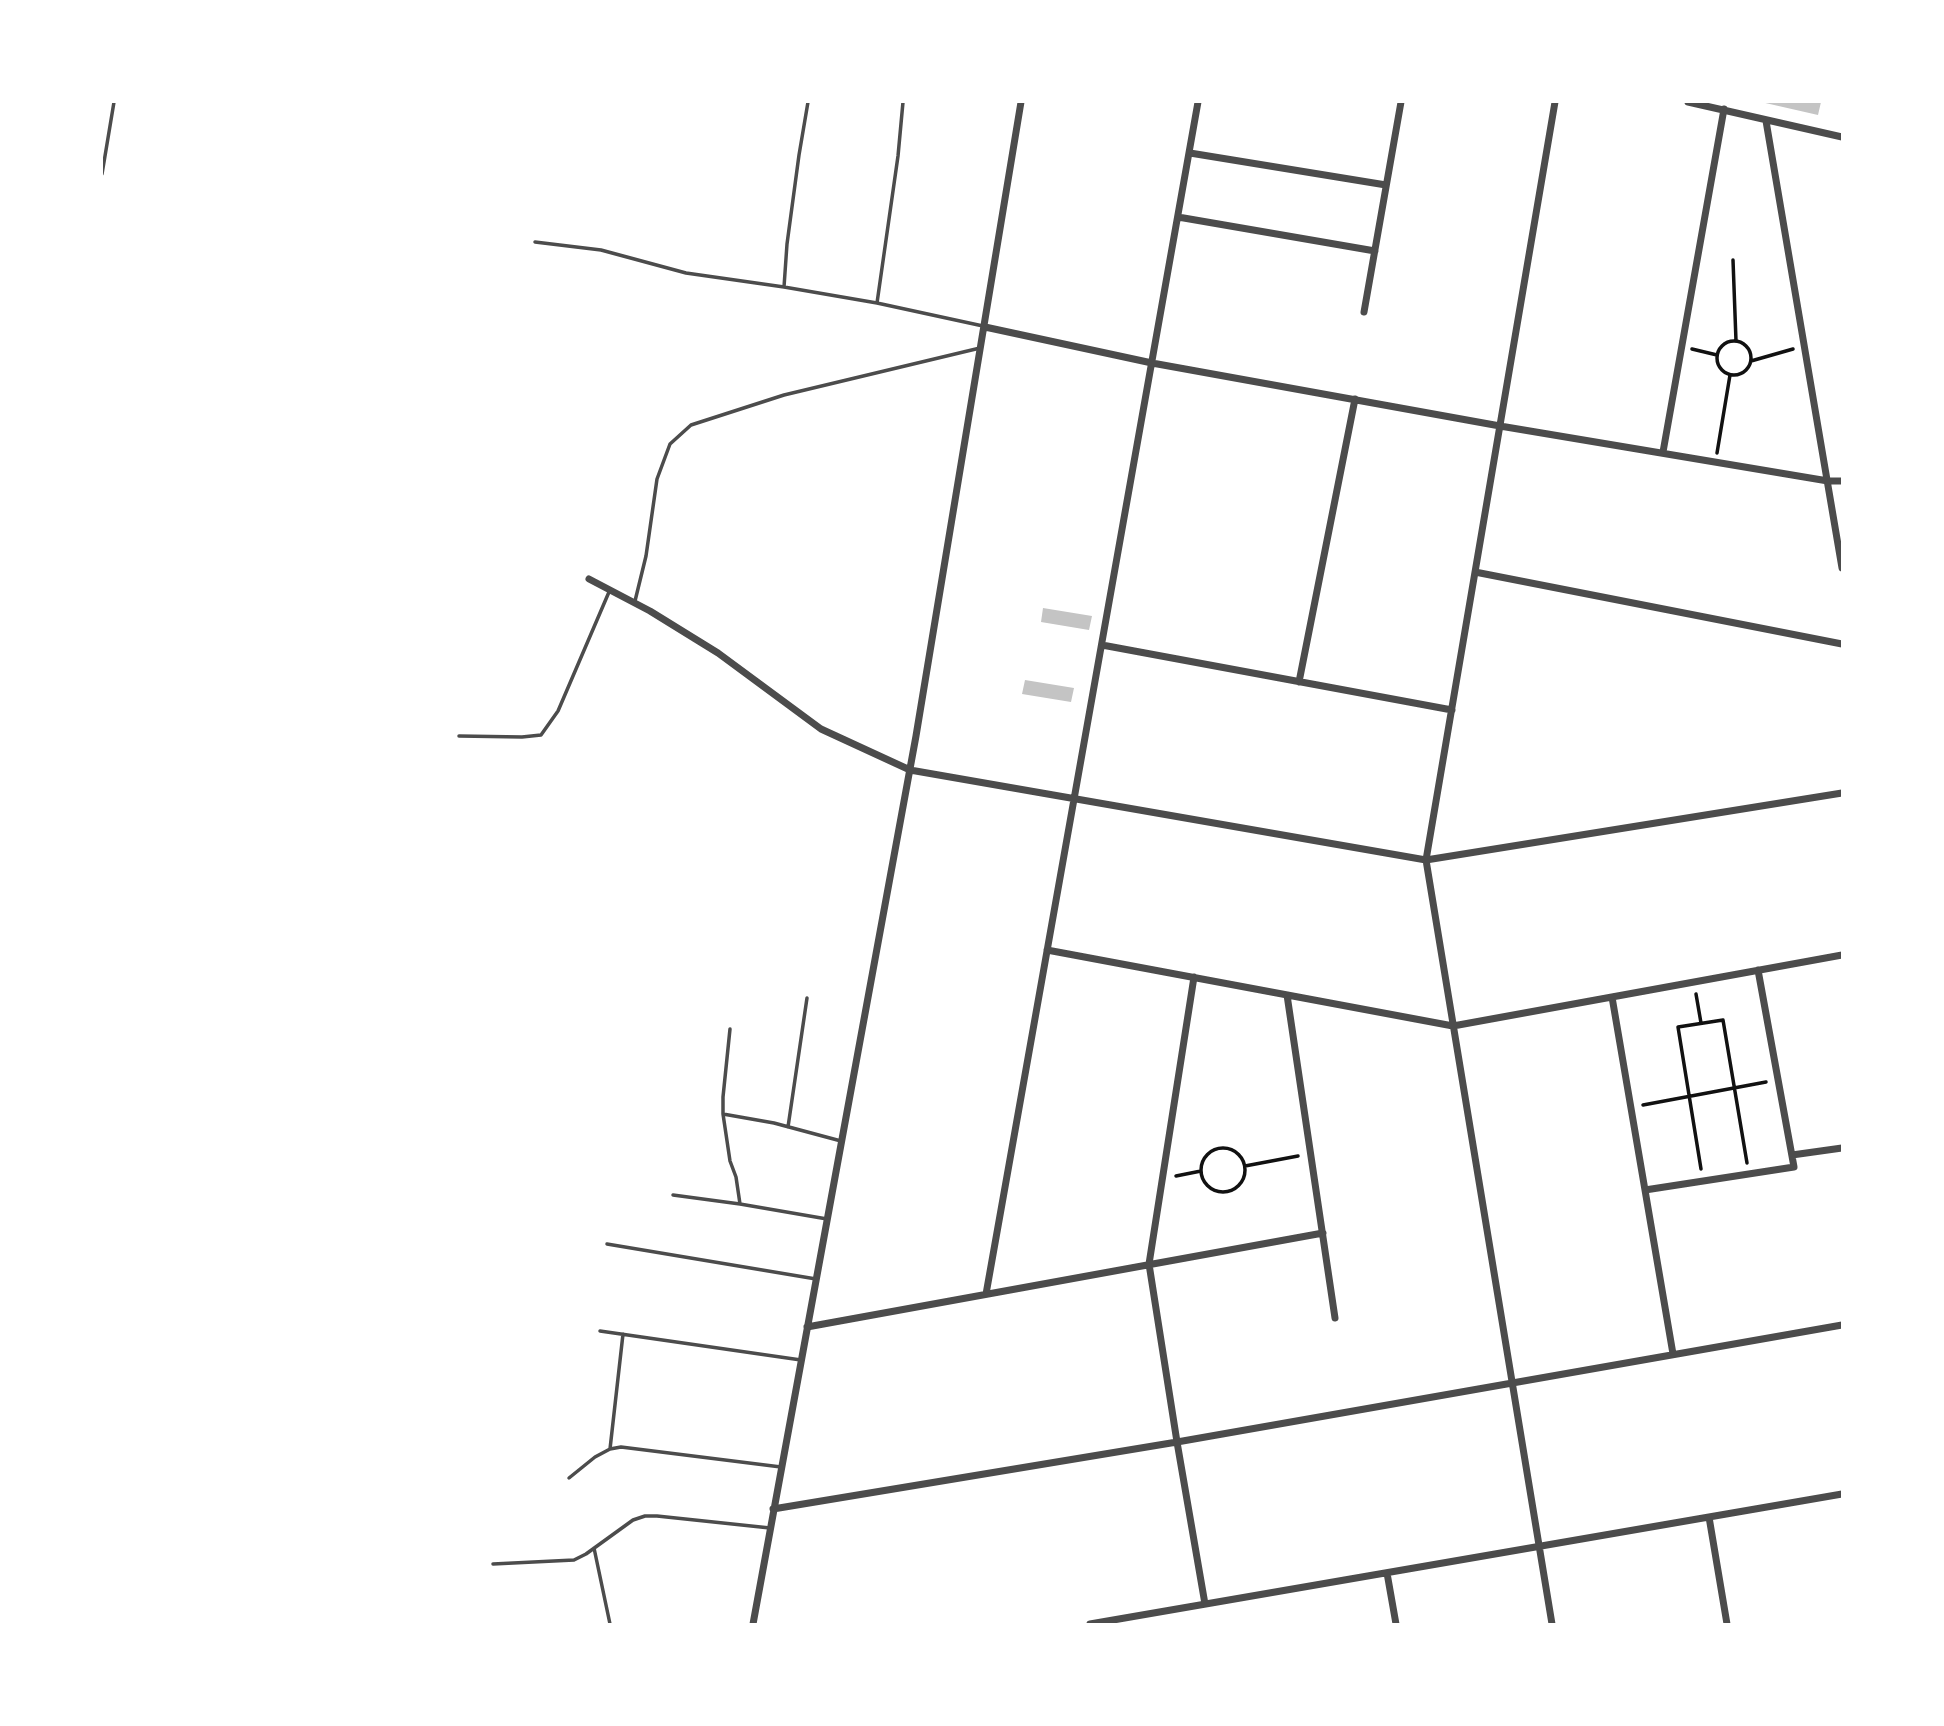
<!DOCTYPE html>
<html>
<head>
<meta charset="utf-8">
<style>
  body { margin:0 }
  #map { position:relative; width:1944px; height:1726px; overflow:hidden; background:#fff; font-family:"Space Grotesk",sans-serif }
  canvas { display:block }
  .frame { position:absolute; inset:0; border:103px solid #fff; pointer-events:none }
</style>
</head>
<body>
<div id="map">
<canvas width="1944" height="1726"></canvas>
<div class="frame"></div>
</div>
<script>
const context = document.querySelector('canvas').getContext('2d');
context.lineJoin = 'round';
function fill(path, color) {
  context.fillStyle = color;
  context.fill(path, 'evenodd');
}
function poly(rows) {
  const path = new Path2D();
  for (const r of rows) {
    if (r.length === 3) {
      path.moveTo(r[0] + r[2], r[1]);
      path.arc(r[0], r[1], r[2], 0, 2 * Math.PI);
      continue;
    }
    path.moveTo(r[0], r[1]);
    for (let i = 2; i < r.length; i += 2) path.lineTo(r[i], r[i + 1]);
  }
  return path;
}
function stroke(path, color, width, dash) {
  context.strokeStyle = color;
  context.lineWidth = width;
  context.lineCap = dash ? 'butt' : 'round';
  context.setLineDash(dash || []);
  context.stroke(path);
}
fill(poly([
  [1761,102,1821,102,1818,115],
  [1043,608,1092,616,1089,630,1041,622],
  [1025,680,1074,688,1071,702,1022,694]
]), '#c4c4c4');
stroke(poly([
  [1733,260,1736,341],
  [1734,358,17],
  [1692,349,1717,355],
  [1751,361,1793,349],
  [1717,453,1730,375],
  [1696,994,1701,1023],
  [1643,1105,1766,1082],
  [1223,1170,22],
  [1245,1166,1298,1156],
  [1701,1169,1678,1027,1723,1020,1747,1163],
  [1176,1176,1201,1171]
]), '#111', 3.5);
stroke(poly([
  [102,174,114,102],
  [535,242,601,250,686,273,784,287,877,303,983,326],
  [784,287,787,244,799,155,808,102],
  [877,303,898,156,903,102],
  [635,601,646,556,657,479,670,444,691,425,784,395,980,348],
  [459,736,522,737,541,735,558,711,609,592],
  [730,1029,723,1097,723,1114,774,1123,841,1141],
  [723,1114,730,1161,736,1177,740,1204],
  [788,1127,807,998],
  [673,1195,740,1204,827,1219],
  [607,1244,816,1279],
  [600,1331,801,1360],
  [610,1449,623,1334],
  [569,1478,595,1457,610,1449,621,1447,781,1467],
  [594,1548,610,1624],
  [493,1564,574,1560,586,1554,633,1520,645,1516,657,1516,770,1528]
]), '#4c4c4c', 3.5);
stroke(poly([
  [1688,102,1842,137],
  [1766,121,1842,568],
  [1190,153,1386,185],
  [1178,217,1375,251],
  [1364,312,1401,102],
  [985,327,1152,363,1500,426,1828,481,1842,481],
  [1663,452,1724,109],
  [1475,572,1842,644],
  [589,579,650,611,718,653,821,729,910,770,1426,860,1842,793],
  [1102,645,1452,710],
  [1299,682,1355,399],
  [1047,950,1453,1026,1842,955],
  [1194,977,1149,1264,1177,1442,1205,1604],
  [1287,995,1335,1318],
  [1612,997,1673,1354],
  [1792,1155,1842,1148],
  [1645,1190,1794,1167,1758,970],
  [986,1294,1198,102],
  [807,1327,1323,1233],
  [773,1509,1177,1442,1842,1325],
  [1709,1517,1727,1624],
  [1387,1573,1396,1624],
  [753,1624,916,736,1021,102],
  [1090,1624,1842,1494],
  [1552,1624,1426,860,1555,102]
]), '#4c4c4c', 7);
</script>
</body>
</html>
